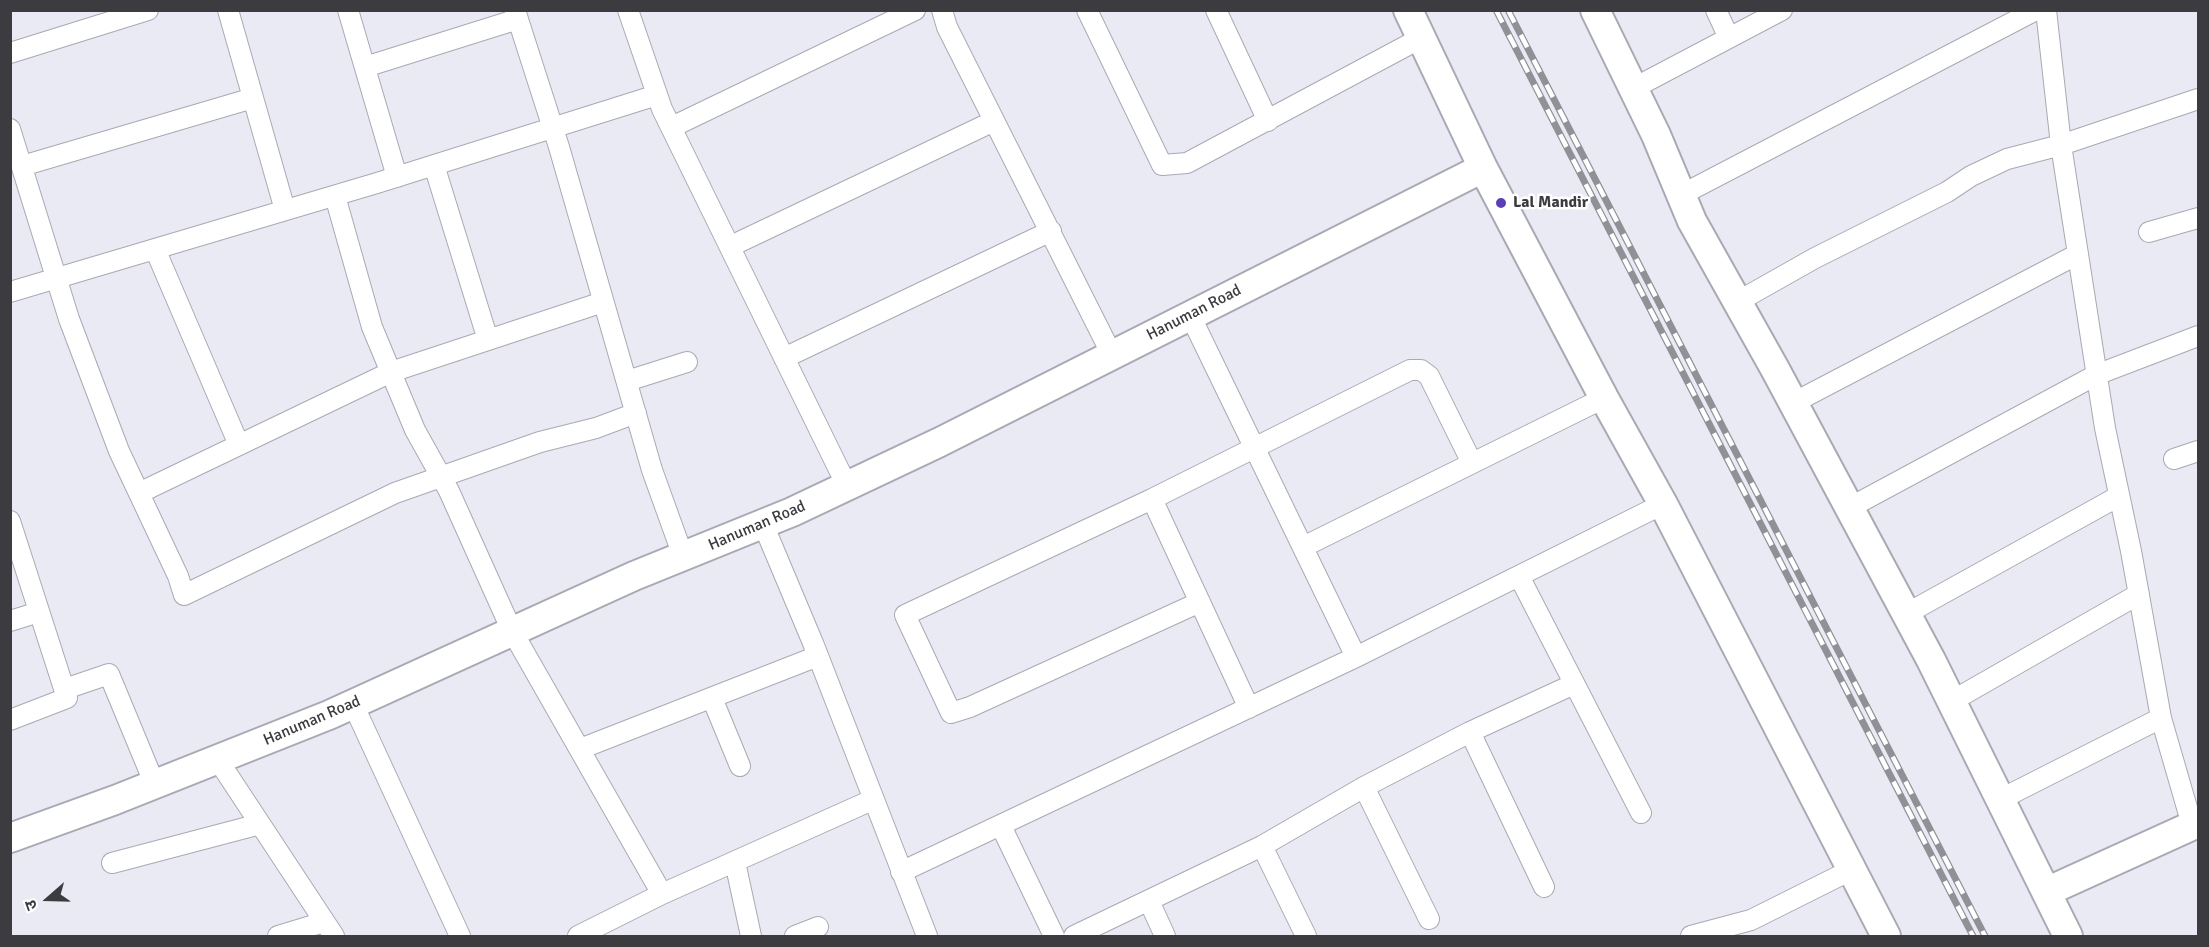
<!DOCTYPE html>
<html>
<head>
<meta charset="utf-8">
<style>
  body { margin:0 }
  #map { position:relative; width:2209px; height:947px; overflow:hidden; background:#eaeaf5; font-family:Signika,"Noto Sans Devanagari",sans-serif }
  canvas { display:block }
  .frame { position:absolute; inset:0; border:12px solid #3c3c40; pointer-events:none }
  .north { position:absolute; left:18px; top:869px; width:60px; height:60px; -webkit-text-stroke:4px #fff; paint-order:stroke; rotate:250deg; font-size:16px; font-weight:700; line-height:24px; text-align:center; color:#3c3c40 }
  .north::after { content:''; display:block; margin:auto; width:21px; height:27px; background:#3c3c40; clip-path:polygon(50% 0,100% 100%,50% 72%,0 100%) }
</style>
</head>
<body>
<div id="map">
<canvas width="2209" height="947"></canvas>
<div class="frame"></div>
<div class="north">उ</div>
</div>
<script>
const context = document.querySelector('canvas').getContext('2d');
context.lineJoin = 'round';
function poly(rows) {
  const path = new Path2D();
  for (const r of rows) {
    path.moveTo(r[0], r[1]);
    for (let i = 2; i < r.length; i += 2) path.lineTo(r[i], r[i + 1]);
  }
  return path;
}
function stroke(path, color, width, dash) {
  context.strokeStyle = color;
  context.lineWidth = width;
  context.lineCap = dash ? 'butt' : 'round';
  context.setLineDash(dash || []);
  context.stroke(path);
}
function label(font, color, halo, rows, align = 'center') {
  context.font = font + ' Signika,sans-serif';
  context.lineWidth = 5;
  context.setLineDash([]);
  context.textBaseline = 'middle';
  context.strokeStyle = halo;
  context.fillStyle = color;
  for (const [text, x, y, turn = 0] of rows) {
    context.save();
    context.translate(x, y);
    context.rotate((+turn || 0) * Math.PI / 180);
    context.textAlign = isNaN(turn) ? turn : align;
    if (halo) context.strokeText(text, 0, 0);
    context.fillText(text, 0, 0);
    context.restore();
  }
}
const street = poly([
  [228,10,285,210],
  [348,10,397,177],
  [515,10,559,147,652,470,683,556],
  [628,10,662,109,847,486],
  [942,10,947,27,1112,355],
  [1087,10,1162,165,1187,163,1421,38],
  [1216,10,1268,121],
  [1716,10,1729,38],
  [2046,10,2061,145,2105,428,2131,551,2161,718,2192,825],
  [10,53,148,10],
  [365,67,518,19],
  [1634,88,1782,10],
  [672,127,915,10],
  [10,129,69,319,119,451,178,576,184,595,395,493,540,442,596,428,636,413],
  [434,165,488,340],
  [22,166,253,98],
  [1681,195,2036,10],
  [335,196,372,327,415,430,449,491,512,631,662,894],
  [2149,232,2198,218],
  [731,246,994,121],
  [155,249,239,445],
  [10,292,377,183,657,95],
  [1737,302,1815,258,1947,192,1971,176,2007,159,2061,145,2198,99],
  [1190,315,1356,657],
  [784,358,1051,231],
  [627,381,687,362],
  [1793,403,2078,254],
  [2174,459,2198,451],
  [139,493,391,372,603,302],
  [1152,499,1249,708],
  [1849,508,2096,375,2198,336],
  [10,521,67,698,10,720],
  [763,524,813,643,927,936],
  [1303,547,1604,398],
  [1519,576,1641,813],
  [1200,602,970,707,951,713,905,615,1152,499,1410,370,1421,370,1429,376,1472,463],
  [1906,614,2119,496],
  [10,621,39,612],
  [65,689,109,674,155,785],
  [712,698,740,766],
  [1952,701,2139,594],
  [353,704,460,936],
  [1470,732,1544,887],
  [580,749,818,656],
  [218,760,334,936],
  [1364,787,1429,919],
  [2001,799,2161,718],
  [1001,826,1054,936],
  [1262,846,1306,936],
  [735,862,751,936],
  [112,863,260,824],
  [901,872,1356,657,1663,504],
  [1149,901,1165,936],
  [278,936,324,922],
  [578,936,662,894,872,800],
  [795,936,818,927],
  [1074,936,1262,846,1364,787,1470,732,1574,684],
  [1691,936,1751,920,1851,870]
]);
const secondary = poly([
  [1408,10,1483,168,1604,398,1663,504,1886,936],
  [1595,10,1656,135,1692,221,1775,369,1931,660,2068,936],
  [10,838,115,800,329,715,634,576,792,512,940,442,1483,168],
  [2046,892,2198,823]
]);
stroke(street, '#a9a9b4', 22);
stroke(secondary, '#a9a9b4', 32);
stroke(street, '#fff', 20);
stroke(secondary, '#fff', 28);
const rail = poly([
  [1496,10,1973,936],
  [1508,10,1985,936]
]);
stroke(rail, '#909097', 7);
stroke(rail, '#fff', 4.5, [14]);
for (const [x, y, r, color] of [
  [1501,203,6,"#5c3fb8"]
]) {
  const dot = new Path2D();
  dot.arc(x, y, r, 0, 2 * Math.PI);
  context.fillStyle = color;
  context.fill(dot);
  stroke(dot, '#fff', 2);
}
label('bold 16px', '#3c3c40', '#fff', [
  ["Lal Mandir",1513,203]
], 'left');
label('16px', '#3c3c40', '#fff', [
  ["Hanuman Road",1194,313,-27],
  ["Hanuman Road",757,526,-23],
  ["Hanuman Road",312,721,-23]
]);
</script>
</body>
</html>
